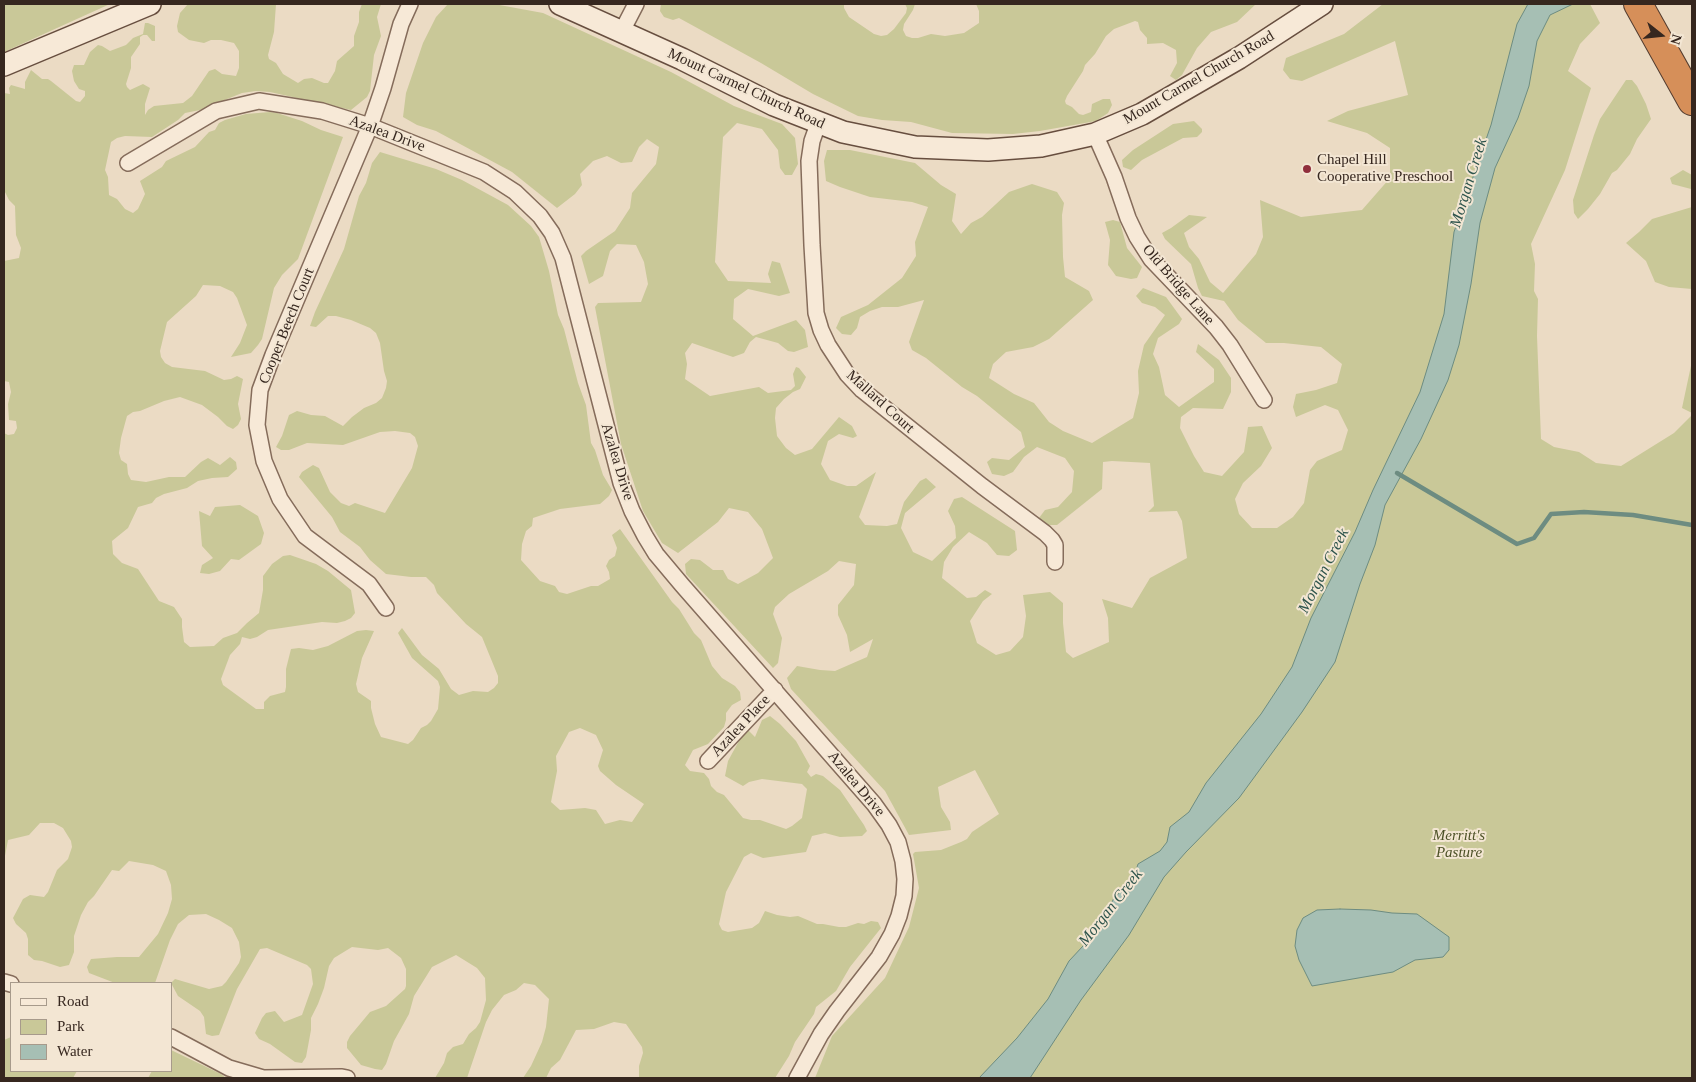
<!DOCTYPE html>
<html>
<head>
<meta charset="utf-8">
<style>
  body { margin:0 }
  #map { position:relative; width:1696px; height:1082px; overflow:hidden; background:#ebdbc4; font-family:Georgia,serif }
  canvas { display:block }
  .frame { position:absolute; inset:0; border:5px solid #36271f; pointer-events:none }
  .legend { position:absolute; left:10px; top:982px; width:162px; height:90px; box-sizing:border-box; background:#f3e6d3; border:1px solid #a79a8b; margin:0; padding:6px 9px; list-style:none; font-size:15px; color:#36271f }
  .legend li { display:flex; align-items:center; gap:10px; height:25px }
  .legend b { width:25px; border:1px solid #a79a8b }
  .north { position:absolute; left:1636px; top:10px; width:50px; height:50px; -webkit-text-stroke:4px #f3e6d3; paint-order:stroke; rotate:106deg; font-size:14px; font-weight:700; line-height:20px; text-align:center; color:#36271f }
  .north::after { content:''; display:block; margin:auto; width:18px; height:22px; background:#36271f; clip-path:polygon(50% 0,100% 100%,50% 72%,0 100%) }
</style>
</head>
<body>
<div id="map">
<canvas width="1696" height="1082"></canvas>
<div class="frame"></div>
<ul class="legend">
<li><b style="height:6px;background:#f7e9d7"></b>Road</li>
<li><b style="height:14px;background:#c9c898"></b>Park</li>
<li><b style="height:14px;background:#a6bfb4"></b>Water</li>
</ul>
<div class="north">N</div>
</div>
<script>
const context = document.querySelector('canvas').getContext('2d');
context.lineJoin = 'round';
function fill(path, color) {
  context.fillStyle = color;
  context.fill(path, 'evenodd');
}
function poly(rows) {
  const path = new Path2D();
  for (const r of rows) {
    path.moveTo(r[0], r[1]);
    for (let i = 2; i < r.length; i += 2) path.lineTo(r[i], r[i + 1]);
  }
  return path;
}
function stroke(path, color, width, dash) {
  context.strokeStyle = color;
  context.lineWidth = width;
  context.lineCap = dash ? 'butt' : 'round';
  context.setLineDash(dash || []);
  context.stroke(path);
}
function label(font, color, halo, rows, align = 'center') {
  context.font = font + ' Georgia,serif';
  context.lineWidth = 4;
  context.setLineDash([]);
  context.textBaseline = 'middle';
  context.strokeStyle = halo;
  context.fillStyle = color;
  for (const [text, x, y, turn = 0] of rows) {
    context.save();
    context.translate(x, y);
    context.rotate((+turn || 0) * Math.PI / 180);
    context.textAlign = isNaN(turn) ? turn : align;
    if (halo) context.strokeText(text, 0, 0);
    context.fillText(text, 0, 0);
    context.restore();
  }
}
fill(poly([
  [4,4,110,4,4,52],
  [188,4,276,4,274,32,268,55,269,59,276,63,283,74,298,83,304,79,312,78,324,83,328,83,335,71,337,61,354,46,354,36,359,22,359,12,362,4,381,4,377,17,381,36,374,55,370,91,367,97,351,110,270,92,256,91,242,93,200,110,185,113,178,120,152,137,125,136,117,138,111,142,105,170,108,177,109,195,117,199,125,209,133,213,138,209,145,194,140,181,162,167,166,161,195,147,209,132,215,130,219,123,225,120,246,114,270,112,277,113,302,121,321,130,343,137,298,259,282,275,274,288,262,339,258,345,251,353,231,357,240,343,247,325,237,298,233,292,220,286,203,285,196,296,167,322,160,351,161,357,165,363,172,367,205,371,224,380,231,379,237,376,243,379,238,404,241,419,238,425,233,429,227,426,218,417,202,405,180,397,164,401,140,411,133,412,127,416,121,438,119,453,121,460,127,464,128,474,131,480,146,482,169,477,185,477,201,462,208,458,220,465,230,457,236,462,237,469,228,477,212,478,198,481,187,488,164,494,156,498,152,503,138,507,128,528,112,541,113,554,122,563,138,569,159,601,174,607,182,619,182,627,184,642,190,647,214,646,223,638,237,633,247,623,259,613,263,590,263,576,272,564,283,556,290,555,316,564,328,571,351,590,355,613,351,618,345,621,337,623,322,622,268,630,257,637,250,639,242,637,240,644,230,655,221,679,223,685,256,709,264,709,264,702,270,696,285,692,286,687,286,669,291,649,299,648,313,650,328,646,357,631,366,630,374,631,362,658,356,684,358,692,371,701,371,708,375,724,381,737,408,744,413,740,421,728,427,725,431,721,438,709,440,687,438,681,412,658,398,633,402,628,422,655,439,669,451,689,459,695,473,691,488,692,494,688,498,683,498,676,482,637,466,624,437,593,434,585,426,577,411,577,386,574,370,560,360,547,340,532,332,517,299,477,302,472,313,465,319,468,330,492,341,503,349,506,355,503,385,513,412,468,418,446,415,437,410,433,395,431,380,432,343,445,307,443,289,450,281,450,276,447,282,436,289,415,297,411,311,415,325,416,343,426,352,417,364,408,376,403,382,398,386,388,387,381,384,371,380,343,376,333,370,328,351,320,336,316,328,316,316,327,310,326,315,312,344,249,359,196,366,183,372,163,380,152,436,169,462,180,508,205,531,226,539,237,549,271,558,315,564,329,578,383,586,405,591,443,595,450,603,475,612,490,609,496,600,504,560,509,533,518,532,526,526,531,522,544,521,560,540,581,555,586,559,592,567,594,591,586,598,586,610,579,609,572,606,566,609,560,615,556,617,548,612,535,620,529,672,602,679,609,694,633,701,640,712,666,722,678,735,686,740,692,741,700,732,705,726,713,726,720,724,727,708,744,693,750,685,765,690,771,704,773,709,779,711,786,717,792,724,795,743,818,751,820,760,820,786,829,792,826,802,818,807,789,802,784,762,779,749,782,743,786,725,776,728,761,746,728,755,737,762,720,770,716,780,724,796,741,810,766,807,772,811,777,816,774,823,776,840,790,864,825,867,831,862,836,840,837,825,833,812,836,806,852,763,858,751,853,744,857,726,892,719,924,722,930,728,932,752,928,759,923,765,911,777,915,790,917,798,916,817,924,823,924,839,927,846,927,858,923,864,924,871,921,878,922,881,928,850,967,836,991,816,1007,814,1014,795,1042,789,1056,775,1078,639,1078,639,1066,643,1053,642,1047,626,1024,614,1022,594,1029,576,1030,560,1060,551,1068,546,1078,523,1078,531,1066,542,1042,546,1027,549,999,535,985,524,983,516,990,504,995,492,1010,486,1022,467,1078,435,1078,444,1063,447,1053,453,1047,463,1044,469,1034,476,1028,480,1022,486,1000,485,978,477,968,456,955,432,967,414,996,409,1014,394,1041,386,1064,382,1070,375,1069,361,1065,347,1048,347,1042,350,1036,370,1012,386,1006,405,989,406,986,406,969,401,958,388,948,378,950,352,947,334,958,329,966,324,988,318,1004,311,1018,311,1030,306,1057,302,1063,295,1062,270,1044,259,1039,255,1033,262,1018,266,1013,275,1011,284,1022,302,1015,313,984,311,969,307,965,267,948,260,949,237,989,219,1035,212,1036,206,1034,204,1017,200,1011,178,996,171,983,175,979,209,989,222,986,226,982,239,963,241,957,239,942,232,928,219,920,206,914,189,915,178,924,170,940,155,983,115,983,89,973,87,967,91,959,117,957,139,957,158,934,168,913,172,899,171,885,166,871,153,865,129,861,119,871,112,870,94,896,88,902,81,915,74,936,74,952,69,965,60,967,42,961,34,960,28,955,28,939,26,933,16,924,13,918,23,899,30,895,44,897,48,892,57,870,68,859,72,847,71,841,63,828,54,823,40,823,29,835,8,840,4,861,4,433,8,435,14,434,17,428,16,421,9,420,8,404,11,392,9,382,4,381,4,261,19,258,21,248,16,235,15,206,9,200,4,190,4,93,10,94,9,88,11,85,25,89,25,82,31,70,42,79,48,79,51,81,76,101,80,102,85,96,85,91,79,89,74,81,72,71,74,65,84,65,90,52,98,45,102,46,110,51,126,45,133,38,143,34,145,23,148,23,155,26,155,41,152,41,147,35,143,35,140,37,140,44,131,57,131,68,126,84,127,87,130,90,143,84,150,88,145,104,145,115,148,110,154,106,183,103,192,96,209,71,215,69,222,74,236,76,239,68,239,51,234,43,221,40,211,40,204,43,189,40,178,32,177,26,180,13],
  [580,728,596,735,603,750,598,766,600,771,616,785,644,804,632,822,620,820,605,824,596,810,585,808,560,810,551,802,557,771,556,756,569,732],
  [448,4,494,4,543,13,671,72,734,106,782,124,795,138,798,164,792,175,785,175,780,168,778,150,762,129,737,123,723,137,715,262,728,281,771,283,768,274,772,261,780,263,790,293,779,296,748,289,734,299,733,319,753,336,796,320,805,330,808,347,794,352,788,351,778,343,756,337,750,342,744,353,733,357,692,343,685,353,687,364,685,379,710,396,759,387,768,393,791,390,795,386,793,374,796,367,799,368,806,377,800,389,793,392,784,399,776,408,775,418,777,436,786,448,795,455,812,449,839,417,852,426,857,436,853,438,839,434,828,441,821,464,830,480,847,486,856,486,876,472,859,517,865,525,887,526,897,524,904,502,920,481,926,478,936,487,905,513,901,528,913,552,932,561,956,538,955,526,948,511,954,499,962,497,1015,531,1017,550,1009,556,997,555,987,543,969,532,953,547,944,562,942,578,967,598,976,597,985,590,992,594,983,601,970,621,977,643,996,655,1010,651,1023,637,1026,616,1023,595,1050,592,1063,603,1063,623,1066,652,1073,658,1109,642,1108,618,1102,599,1132,608,1150,578,1187,558,1182,521,1177,511,1148,512,1154,506,1150,463,1112,461,1103,462,1102,489,1057,525,1045,525,1039,518,1045,510,1058,507,1072,492,1074,471,1065,458,1037,447,1024,457,1013,472,1004,476,992,474,987,462,992,458,1009,460,1025,447,1021,432,977,396,962,387,926,358,912,350,909,342,924,300,898,307,882,307,870,311,860,317,857,328,851,335,842,334,836,328,841,317,868,305,902,278,916,256,915,242,928,207,912,202,870,197,840,187,826,181,824,161,827,150,850,150,915,163,941,185,956,194,952,221,961,234,971,223,982,217,1009,192,1032,184,1057,192,1064,203,1062,215,1063,257,1065,277,1089,291,1093,300,1049,339,1033,347,1006,352,993,364,989,378,1014,394,1034,403,1049,422,1063,431,1092,443,1133,418,1139,393,1138,371,1144,345,1165,315,1155,307,1142,303,1136,296,1143,288,1166,297,1182,319,1179,324,1158,338,1153,354,1159,367,1165,395,1179,407,1214,382,1214,369,1196,352,1198,344,1219,360,1231,378,1231,392,1223,409,1193,408,1181,417,1180,428,1194,456,1204,472,1222,476,1244,452,1248,427,1262,426,1272,448,1261,466,1243,483,1235,499,1239,514,1252,528,1277,528,1293,517,1304,503,1310,470,1317,461,1342,450,1348,430,1338,410,1325,405,1296,417,1293,407,1296,394,1316,390,1337,383,1342,364,1321,347,1284,343,1266,343,1238,320,1224,301,1202,296,1198,288,1191,264,1165,239,1162,233,1171,228,1189,215,1207,217,1184,233,1189,247,1199,259,1210,282,1223,293,1256,254,1263,237,1260,200,1301,217,1362,210,1390,178,1390,148,1367,133,1327,121,1348,111,1408,95,1395,41,1302,81,1290,79,1283,70,1286,58,1344,34,1383,4,1590,4,1600,23,1580,44,1568,71,1591,88,1565,170,1531,244,1535,264,1534,291,1538,299,1537,336,1541,439,1554,447,1579,452,1596,463,1621,466,1674,433,1692,415,1692,1078,815,1078,832,1036,885,978,909,927,919,888,913,854,915,852,941,850,961,842,967,839,972,832,999,814,975,770,938,787,941,807,950,822,951,830,909,835,885,791,791,689,787,678,797,666,820,670,835,671,867,657,873,639,850,652,847,635,838,615,838,605,854,585,856,564,839,561,828,571,789,594,775,607,773,614,782,638,778,663,773,668,686,574,685,564,691,559,700,560,713,570,723,570,728,579,738,584,758,573,773,558,762,529,748,512,729,508,718,522,678,553,662,543,643,511,621,444,595,307,598,303,641,302,648,284,644,262,636,245,617,244,610,251,603,276,589,284,581,256,586,251,615,231,630,208,632,193,656,164,659,147,647,139,639,147,632,162,621,163,607,156,593,161,580,174,582,185,575,194,557,208,512,172,436,131,417,125,403,117,406,93,423,43,436,17],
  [661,4,844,4,844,8,849,17,874,34,881,36,887,35,894,29,906,13,907,8,905,4,915,4,913,10,904,24,903,30,906,36,912,38,918,38,931,34,945,36,964,33,979,23,979,11,976,4,1256,4,1237,22,1211,32,1197,48,1182,75,1176,80,1170,76,1177,63,1176,50,1163,43,1147,44,1147,38,1140,30,1138,22,1135,21,1114,29,1106,36,1095,54,1085,65,1083,71,1067,96,1065,101,1066,104,1072,107,1079,114,1083,115,1091,112,1092,104,1103,99,1110,99,1112,105,1108,113,1096,121,1040,131,1013,134,952,133,911,122,882,120,858,116,813,94,761,63,679,18,673,20,664,17,660,11],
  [1626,80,1632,80,1637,86,1646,104,1651,119,1637,139,1630,154,1617,170,1612,173,1600,194,1588,209,1578,219,1574,213,1573,200,1594,135,1600,119],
  [1194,121,1202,129,1202,132,1197,137,1183,138,1142,160,1131,170,1123,167,1122,160,1133,150,1173,124],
  [1683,170,1692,175,1691,189,1672,184,1670,178],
  [1692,207,1692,289,1669,287,1655,282,1646,261,1626,243,1639,232,1652,219],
  [1113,220,1120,222,1127,248,1142,267,1137,278,1131,279,1116,276,1108,265,1110,240,1105,222],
  [1692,361,1692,413,1682,408],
  [240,505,258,516,264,533,261,544,239,560,231,559,220,571,209,574,200,573,202,565,213,558,202,546,199,511,210,516,215,507],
  [11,1037,11,1071,77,1071,73,1078,6,1078,4,1076,4,1040],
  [171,1050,221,1074,226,1078,148,1078,152,1071,171,1071]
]), '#c9c898');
const water = poly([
  [1528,4,1573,4,1550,15,1537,41,1529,86,1518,118,1495,168,1480,223,1471,284,1459,345,1448,380,1421,439,1385,505,1375,545,1360,584,1335,662,1302,712,1239,798,1186,852,1164,877,1129,935,1081,1000,1030,1078,979,1078,1017,1038,1048,999,1069,961,1097,931,1114,898,1133,880,1138,864,1160,851,1167,842,1170,827,1189,812,1206,783,1261,714,1292,667,1311,618,1355,532,1373,490,1420,392,1444,314,1454,232,1491,125,1517,24,1528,4],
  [1340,909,1371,910,1392,913,1417,914,1449,937,1449,950,1443,957,1415,960,1393,972,1312,986,1299,960,1295,946,1297,930,1303,918,1317,910,1340,909]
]);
fill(water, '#a6bfb4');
stroke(water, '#6d8c81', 1);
stroke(poly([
  [1397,473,1517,544,1534,538,1551,514,1584,512,1633,515,1692,525]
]), '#6d8c81', 4.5);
const street = poly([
  [622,31,636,4],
  [818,124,812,141,809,161,812,245,816,313,821,330,828,345,847,374,862,390,982,486,1045,533,1052,540,1055,545,1055,562],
  [1095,134,1114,177,1128,218,1137,237,1151,259,1216,327,1230,345,1264,400],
  [128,163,216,111,259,101,322,111,370,126,484,172,515,192,540,216,552,233,563,258,621,483,632,511,645,536,656,554,682,585,874,804,889,825,898,842,903,861,905,879,904,896,899,916,892,934,879,957,837,1011,821,1034,797,1078],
  [386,608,369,584,305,536,280,499,264,461,257,425,260,390,273,355,370,126,383,88,401,24,410,4],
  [708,761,775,690],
  [4,982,11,984],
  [171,1037,229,1068,263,1078,342,1077,347,1078]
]);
const secondary = poly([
  [560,4,682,59,774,105,843,132,915,147,988,150,1041,146,1095,134,1142,114,1239,58,1322,4],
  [4,65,150,4]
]);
const highway = poly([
  [1638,4,1692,101]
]);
stroke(street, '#856c5b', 18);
stroke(secondary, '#674e3f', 24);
stroke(highway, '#533c2f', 30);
stroke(street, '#f7e9d7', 15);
stroke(secondary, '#f7e9d7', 21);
stroke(highway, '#d68f59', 28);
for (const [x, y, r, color] of [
  [1307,169,5,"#902f3c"]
]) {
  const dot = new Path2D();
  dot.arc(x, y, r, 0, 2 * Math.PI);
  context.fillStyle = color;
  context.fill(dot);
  stroke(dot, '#f3e6d3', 2);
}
label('15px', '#36271f', '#f3e6d3', [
  ["Mount Carmel Church Road",1199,78,-30],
  ["Mount Carmel Church Road",746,89,25],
  ["Azalea Drive",387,134,20],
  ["Old Bridge Lane",1178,285,49],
  ["Cooper Beech Court",287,326,-68],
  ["Mallard Court",880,402,42],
  ["Azalea Drive",617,462,73],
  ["Azalea Place",741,726,-47],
  ["Azalea Drive",856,784,50]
]);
label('15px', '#36271f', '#f3e6d3', [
  ["Chapel Hill",1317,160],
  ["Cooperative Preschool",1317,177]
], 'left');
label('italic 15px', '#4c5126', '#f3e6d3', [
  ["Merritt's",1459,836],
  ["Pasture",1459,853]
]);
label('italic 16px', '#2f554d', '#f3e6d3', [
  ["Morgan Creek",1469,183,-73],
  ["Morgan Creek",1324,571,-63],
  ["Morgan Creek",1111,908,-52]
]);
</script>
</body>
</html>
